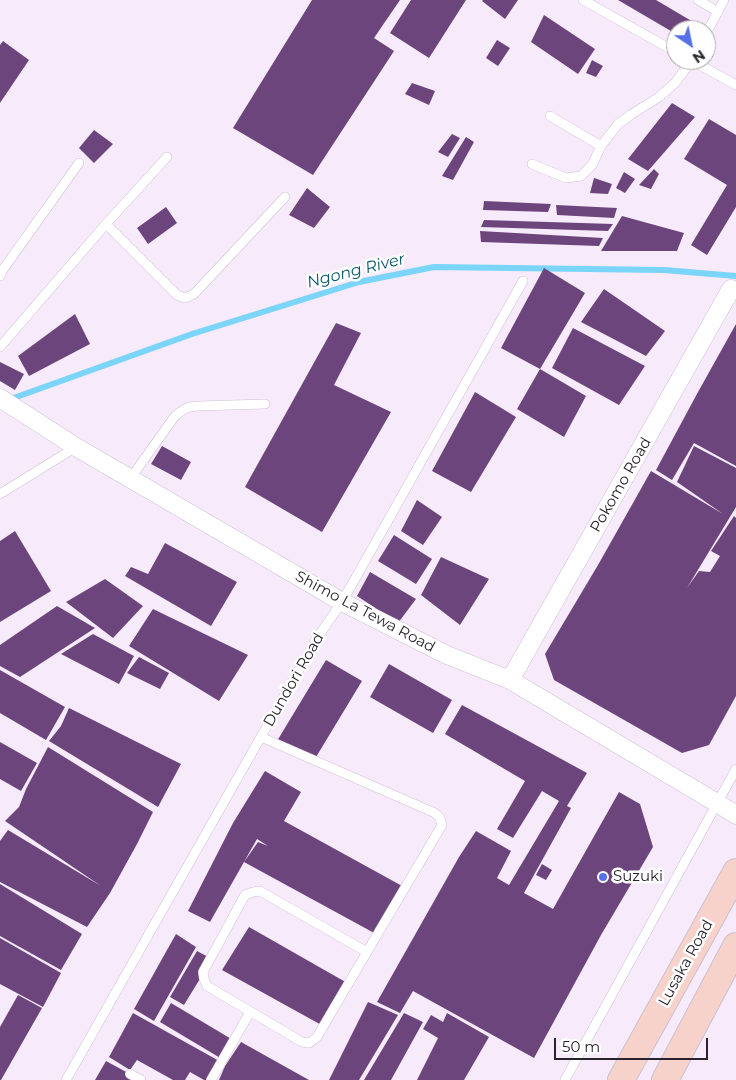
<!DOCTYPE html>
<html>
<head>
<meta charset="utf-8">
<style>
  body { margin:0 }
  #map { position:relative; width:736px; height:1080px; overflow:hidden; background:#f6eafb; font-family:Montserrat,sans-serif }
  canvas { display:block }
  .north { position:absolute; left:666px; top:20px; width:50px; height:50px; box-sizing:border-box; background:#fff; border:1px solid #a9a7aa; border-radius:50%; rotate:146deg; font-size:14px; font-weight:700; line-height:20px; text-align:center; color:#28232a }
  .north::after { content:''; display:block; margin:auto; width:18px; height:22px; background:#5770e6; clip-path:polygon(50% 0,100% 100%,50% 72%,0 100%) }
  .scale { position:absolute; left:554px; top:1038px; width:154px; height:22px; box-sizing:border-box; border:2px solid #28232a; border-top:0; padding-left:6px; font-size:15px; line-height:18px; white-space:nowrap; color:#28232a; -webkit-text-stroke:4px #fff; paint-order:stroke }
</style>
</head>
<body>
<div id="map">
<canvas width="736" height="1080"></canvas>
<div class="north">N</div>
<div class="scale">50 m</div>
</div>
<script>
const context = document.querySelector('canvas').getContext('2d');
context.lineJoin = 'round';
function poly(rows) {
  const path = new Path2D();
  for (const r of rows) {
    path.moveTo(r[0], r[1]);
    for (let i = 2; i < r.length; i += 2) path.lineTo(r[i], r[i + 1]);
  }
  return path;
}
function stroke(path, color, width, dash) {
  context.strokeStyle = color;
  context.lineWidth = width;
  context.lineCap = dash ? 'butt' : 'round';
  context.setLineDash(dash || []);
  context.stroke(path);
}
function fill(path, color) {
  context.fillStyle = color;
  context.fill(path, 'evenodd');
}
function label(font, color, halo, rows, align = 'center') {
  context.font = font + ' Montserrat,sans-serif';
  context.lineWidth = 5;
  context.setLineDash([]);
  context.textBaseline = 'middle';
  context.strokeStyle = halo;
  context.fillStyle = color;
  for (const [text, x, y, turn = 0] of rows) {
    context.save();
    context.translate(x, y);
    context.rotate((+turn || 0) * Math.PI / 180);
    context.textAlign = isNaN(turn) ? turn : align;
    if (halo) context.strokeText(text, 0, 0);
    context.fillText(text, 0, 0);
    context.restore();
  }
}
stroke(poly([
  [8,400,192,334,359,282,434,267,664,270,736,276]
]), '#7ad5f8', 6);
fill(poly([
  [312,0,400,0,374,38,394,51,313,175,233,128],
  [411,0,466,0,429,58,390,33],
  [483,0,518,0,505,19,482,1],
  [618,0,656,0,700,26,698,30,676,30,676,34],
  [544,15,595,49,578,74,531,42],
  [497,40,510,48,498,66,486,58],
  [3,41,29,60,0,103,0,45],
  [592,60,603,66,596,77,586,73],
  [412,83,435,91,429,105,405,94],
  [672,103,695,117,648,171,628,159],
  [709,119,736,135,736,207,707,255,691,245,727,185,684,159],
  [94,130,113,144,94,163,79,148],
  [452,134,460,138,448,157,438,152],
  [466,137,474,142,453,180,442,176],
  [654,169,659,174,651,189,639,185],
  [624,172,635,179,625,193,616,188],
  [594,178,612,184,608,194,590,193],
  [307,188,330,207,314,228,289,215],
  [484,201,551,204,548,212,483,210],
  [556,205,617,208,614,218,557,215],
  [166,207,177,223,148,244,137,228],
  [622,216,684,233,677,251,601,251],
  [484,220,613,224,608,231,481,227],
  [480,231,603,238,599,246,481,242],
  [544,268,585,293,540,369,501,348],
  [604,289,665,331,646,356,581,322],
  [75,314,90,344,29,376,18,356],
  [336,323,361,333,334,385,391,412,322,532,245,487],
  [736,324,736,466,694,443,672,480,656,470,698,392],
  [573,328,645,366,619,405,552,368],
  [0,362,24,374,15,390,0,381],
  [540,369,586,396,564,437,517,409],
  [475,392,516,417,471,492,432,471],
  [162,446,191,462,181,480,151,464],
  [694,446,736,468,736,507,687,588,699,571,710,572,720,556,711,551,734,516,736,518,736,696,709,745,682,753,554,680,545,654,598,565,651,471,723,514,677,482],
  [417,500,442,517,423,545,401,531],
  [15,531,51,591,0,622,0,541],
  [394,535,432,559,416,584,378,561],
  [165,543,237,582,211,626,125,576,131,567,148,574],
  [441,557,489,579,460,625,421,595],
  [370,572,416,599,398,623,357,596],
  [105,579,143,606,113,638,66,602],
  [57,606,95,628,20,677,0,666,0,645],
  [153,609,248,655,219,701,129,646],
  [93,634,134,656,119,684,61,654],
  [139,657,169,673,160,689,127,673],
  [326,660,362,681,313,762,277,741],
  [389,664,452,700,433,733,370,697],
  [0,670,65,707,46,740,0,713],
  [462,705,587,773,567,806,571,808,524,893,553,909,619,792,640,804,653,847,601,935,534,1058,413,991,400,1013,377,1002,459,857,476,831,511,851,497,878,509,885,559,801,542,791,513,838,497,829,525,781,445,734],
  [69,708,181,764,158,807,49,741,61,726],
  [0,742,37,763,21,791,0,779],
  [48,747,153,812,137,844,110,893,87,927,0,882,0,841,8,830,101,886,5,821,19,807,26,789],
  [265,771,301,792,284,821,404,887,376,934,244,862,258,842,268,846,257,839,210,922,188,911,233,823],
  [542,864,552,870,546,880,536,875],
  [0,884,82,934,61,970,0,936],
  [249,927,349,984,325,1027,222,970],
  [176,934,196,947,154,1021,134,1009],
  [0,938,61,973,43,1007,0,984],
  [197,951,212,959,184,1005,170,997],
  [18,995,42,1008,1,1080,0,1080,0,1027],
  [368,1002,398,1015,359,1080,329,1080],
  [171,1003,233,1040,222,1059,160,1022],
  [133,1013,221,1062,211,1080,204,1080,190,1072,185,1080,173,1080,137,1060,130,1070,109,1057],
  [404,1013,423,1022,391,1080,364,1080],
  [447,1013,489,1037,464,1080,417,1080,438,1038,423,1029,431,1015,443,1022],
  [241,1042,309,1080,219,1080,225,1066],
  [106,1061,141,1080,95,1080]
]), '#6d457d');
const lane = poly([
  [583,0,676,52],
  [698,0,718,12],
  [706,34,724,0],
  [691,60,736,85],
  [550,116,601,146],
  [532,164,566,178,581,176,592,165,601,146,618,124,632,114,659,97,675,83,692,60],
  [106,224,177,295,185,298,194,294,285,197],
  [0,276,2,271,79,163],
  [0,347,106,224,167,157],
  [130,479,175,416,183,410,189,407,198,406,265,404],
  [0,494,76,447],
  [261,737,435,813,440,818,442,825,367,952,317,1037,309,1043,302,1042,207,986,204,979,203,972,245,895,253,892,260,891,367,952],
  [130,1074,141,1080],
  [66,1080,317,638,342,602,523,281],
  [211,1080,250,1012],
  [565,1080,736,769]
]);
const street = poly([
  [0,398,76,447,342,602,447,655,510,680,717,803,736,815],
  [510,680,731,289]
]);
const secondary = poly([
  [621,1080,736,872],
  [665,1080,736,946]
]);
stroke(lane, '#cdc1d1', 10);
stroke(street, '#cdc1d1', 19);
stroke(secondary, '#cdc1d1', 28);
stroke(lane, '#fff', 9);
stroke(street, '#fff', 18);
stroke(secondary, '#f7d2cb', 26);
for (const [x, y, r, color] of [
  [603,877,5,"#5770e6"]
]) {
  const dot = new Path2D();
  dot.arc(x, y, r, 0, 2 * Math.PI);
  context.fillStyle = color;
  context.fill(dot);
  stroke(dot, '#fff', 2);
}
label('15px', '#28232a', '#fff', [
  ["Pokomo Road",621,485,-60],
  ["Shimo La Tewa Road",365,612,28],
  ["Dundori Road",294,680,-60],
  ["Lusaka Road",686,963,-61]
]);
label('15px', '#28232a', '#fff', [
  ["Suzuki",613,877]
], 'left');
label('italic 16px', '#0a5870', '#fff', [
  ["Ngong River",356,271,-14]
]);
</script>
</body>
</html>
